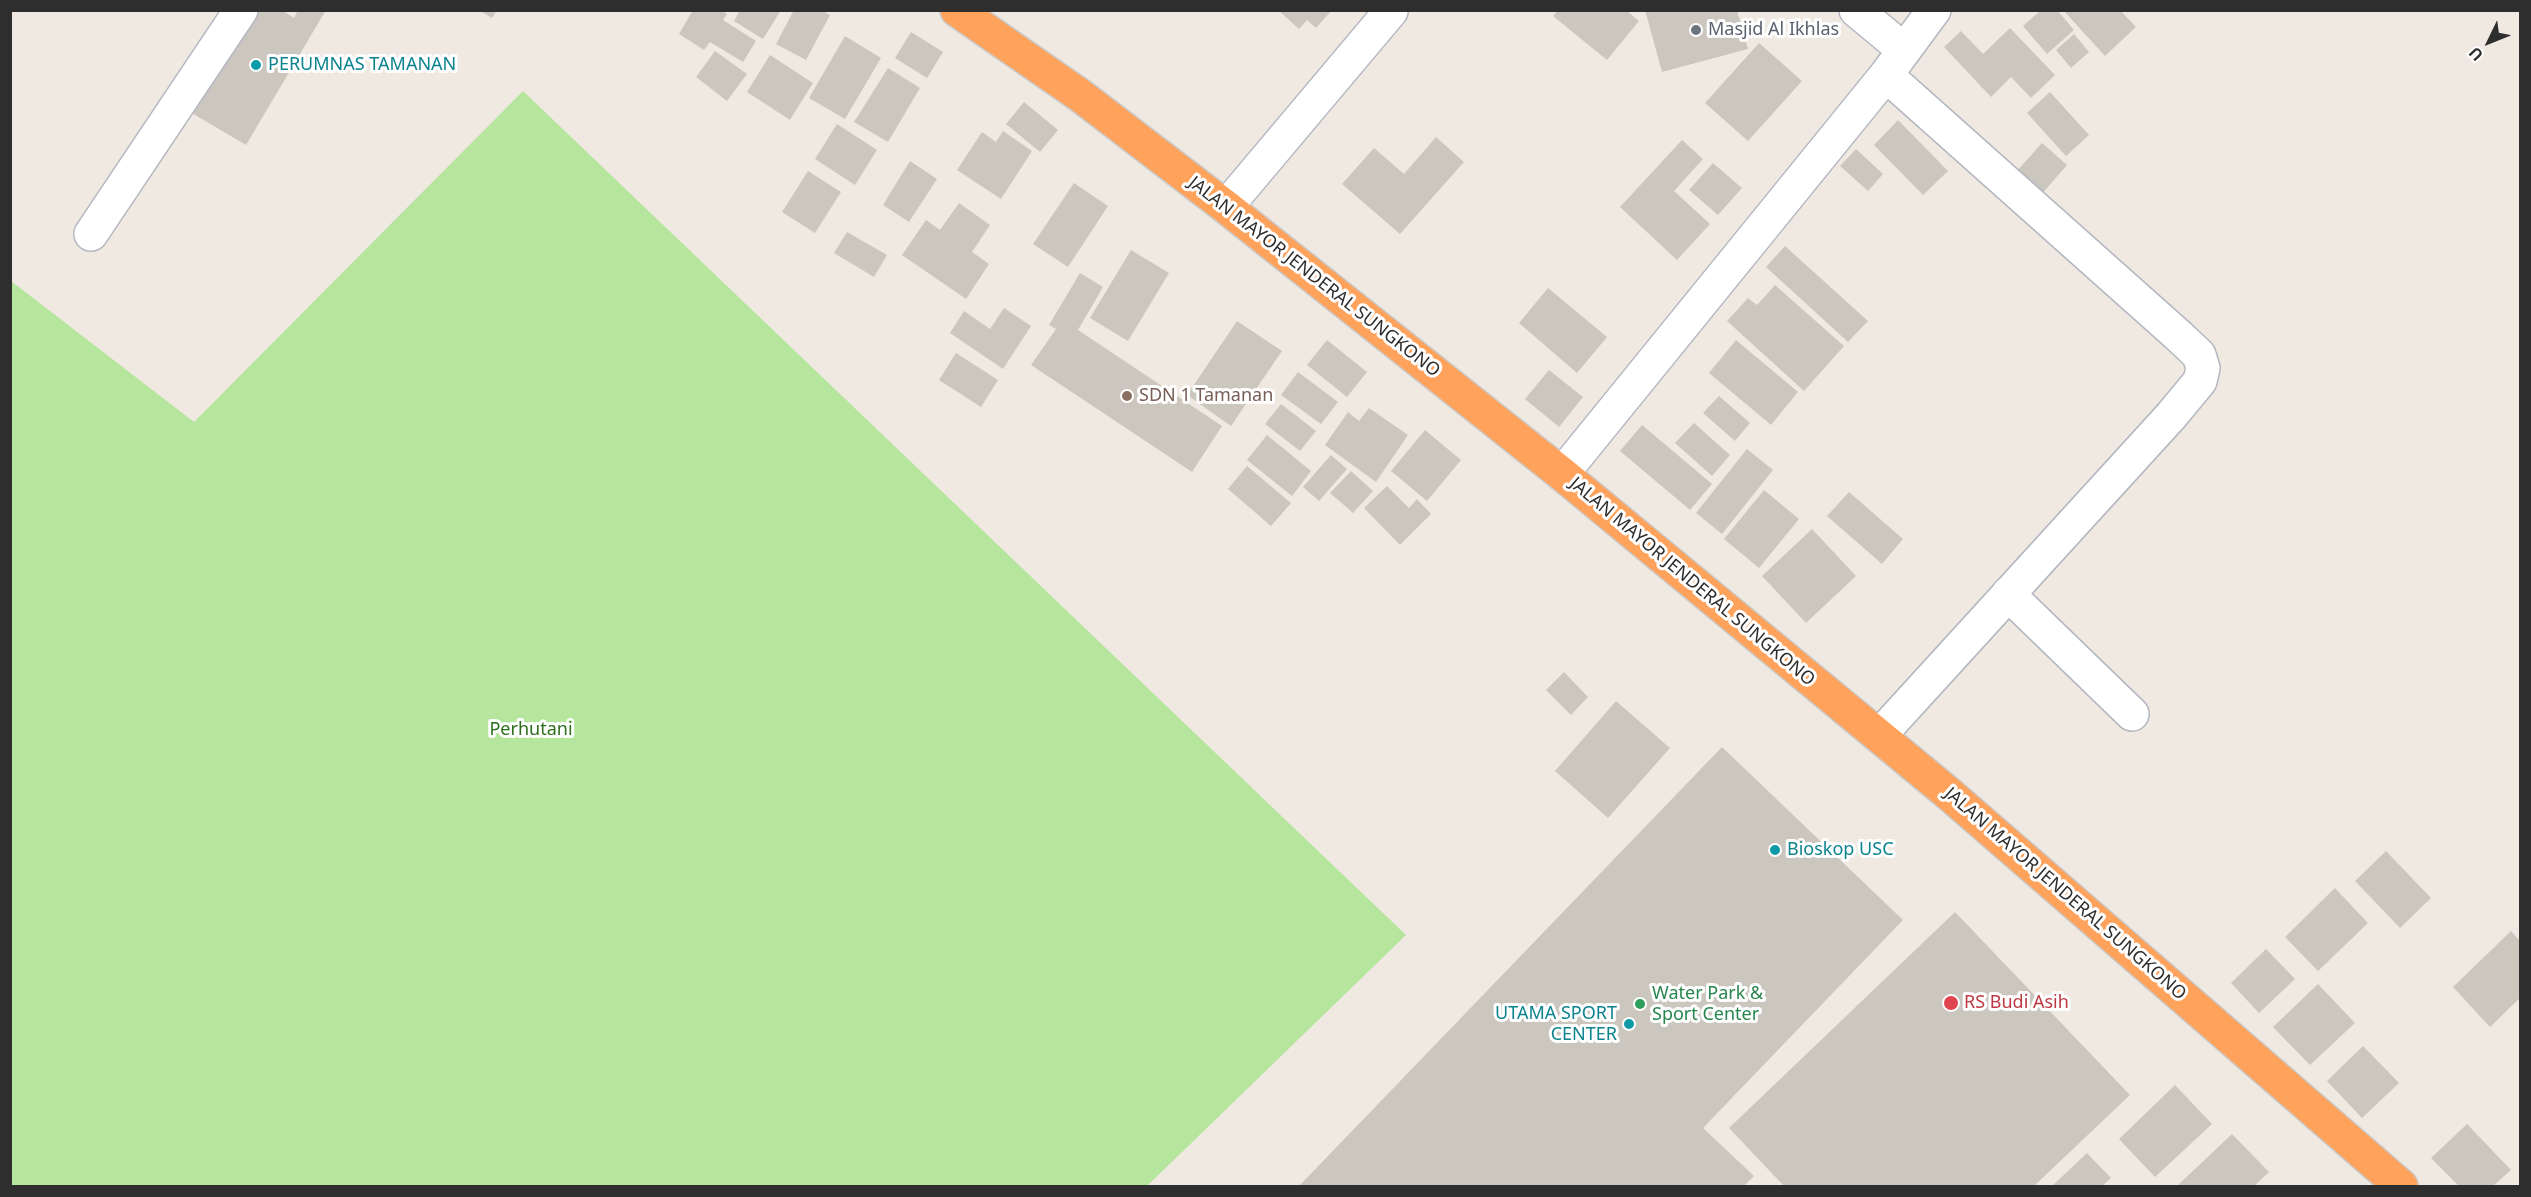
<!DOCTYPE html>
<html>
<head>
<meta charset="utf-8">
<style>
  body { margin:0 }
  #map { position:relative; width:2531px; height:1197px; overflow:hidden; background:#efe9e1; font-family:"Noto Sans",sans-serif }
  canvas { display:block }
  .frame { position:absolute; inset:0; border:12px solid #2e2e2e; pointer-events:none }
  .north { position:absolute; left:2459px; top:12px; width:60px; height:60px; -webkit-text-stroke:4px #fff; paint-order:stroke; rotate:227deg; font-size:16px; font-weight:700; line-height:24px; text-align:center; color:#2e2e2e }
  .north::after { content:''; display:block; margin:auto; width:21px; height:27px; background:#2e2e2e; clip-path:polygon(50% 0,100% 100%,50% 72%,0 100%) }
</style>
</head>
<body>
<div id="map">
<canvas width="2531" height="1197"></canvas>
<div class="frame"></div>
<div class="north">U</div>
</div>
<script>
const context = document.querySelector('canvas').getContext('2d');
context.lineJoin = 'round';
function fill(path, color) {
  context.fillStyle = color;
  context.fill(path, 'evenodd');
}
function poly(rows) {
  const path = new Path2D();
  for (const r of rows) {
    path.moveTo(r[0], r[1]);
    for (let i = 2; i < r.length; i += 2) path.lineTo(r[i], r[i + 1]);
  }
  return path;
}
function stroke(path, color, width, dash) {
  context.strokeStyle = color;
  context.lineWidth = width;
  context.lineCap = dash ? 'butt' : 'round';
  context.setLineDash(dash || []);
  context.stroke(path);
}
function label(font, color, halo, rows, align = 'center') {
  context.font = font + ' "Noto Sans",sans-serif';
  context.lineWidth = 6;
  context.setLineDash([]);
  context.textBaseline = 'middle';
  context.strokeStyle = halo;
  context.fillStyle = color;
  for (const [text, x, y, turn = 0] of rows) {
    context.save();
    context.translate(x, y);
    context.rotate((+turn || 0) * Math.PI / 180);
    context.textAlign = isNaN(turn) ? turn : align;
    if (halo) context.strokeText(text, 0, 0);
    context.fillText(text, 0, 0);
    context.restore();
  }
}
fill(poly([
  [523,91,1406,935,1147,1186,11,1186,11,281,194,422]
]), '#b6e59e');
fill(poly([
  [251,10,282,10,294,18,298,10,326,10,246,145,190,112],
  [479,10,497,10,492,18],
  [693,10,721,10,727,14,723,20,756,41,743,62,710,42,704,50,679,34],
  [740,10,781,10,763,39,734,21],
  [794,10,821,10,830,15,806,60,776,44],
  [1278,10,1332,10,1316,28,1307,20,1299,29],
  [1558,10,1626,10,1639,21,1607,60,1553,16],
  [1645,10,1737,10,1748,49,1662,72],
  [2041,10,2057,10,2074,30,2047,54,2023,26],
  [2063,10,2120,10,2136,27,2105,56],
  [2010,28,2055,75,2031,98,2011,77,1991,97,1944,47,1961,31,1983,54],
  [911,32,943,52,927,78,895,58],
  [2074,34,2089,52,2071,68,2056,50],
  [845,36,881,58,845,119,809,98],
  [1759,43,1802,81,1748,141,1705,103],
  [715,51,747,74,727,101,696,77],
  [770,55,813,83,790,120,747,92],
  [888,68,920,88,888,142,854,122],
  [2050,92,2089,135,2066,156,2027,113],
  [1024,102,1058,130,1040,152,1006,124],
  [1898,120,1948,171,1923,195,1874,145],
  [837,124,877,150,855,185,815,159],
  [1003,131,1032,151,1001,199,957,170,982,132,996,142],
  [1436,137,1464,162,1400,234,1342,184,1374,148,1404,174],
  [1682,140,1703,159,1674,191,1710,224,1677,260,1620,207],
  [2042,143,2067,165,2033,204,2008,181],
  [1856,149,1883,174,1868,191,1840,166],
  [910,161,937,179,909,222,883,205],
  [1713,163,1742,188,1718,215,1689,190],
  [808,171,841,192,815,233,782,212],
  [1074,183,1108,206,1068,267,1033,244],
  [959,203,990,225,972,252,989,264,966,299,902,255,926,220,940,230],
  [847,232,887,255,874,277,834,253],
  [1785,246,1868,321,1848,342,1766,267],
  [1131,250,1169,273,1128,341,1090,318],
  [1080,273,1103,287,1078,330,1222,426,1192,472,1031,365,1056,329,1049,325],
  [1775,285,1844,346,1804,391,1727,321,1748,298,1757,305],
  [1548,288,1607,337,1577,373,1519,323],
  [1004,308,1031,326,1003,369,950,333,964,311,990,329],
  [1237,321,1282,351,1231,426,1187,395],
  [1327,340,1367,372,1347,397,1307,365],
  [1736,340,1798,392,1771,425,1709,373],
  [956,353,998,380,981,407,939,380],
  [1549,370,1583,397,1559,427,1525,399],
  [1298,372,1338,402,1321,424,1281,395],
  [1719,396,1750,423,1735,441,1703,413],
  [1281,404,1316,431,1300,451,1265,424],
  [1369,408,1408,435,1376,482,1325,445,1348,412,1359,421],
  [1694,423,1730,455,1712,476,1675,443],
  [1642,425,1712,484,1690,510,1620,451],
  [1425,430,1461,460,1427,501,1391,471],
  [1267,435,1311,471,1292,496,1247,460],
  [1747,449,1773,470,1722,534,1696,513],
  [1331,455,1347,469,1319,501,1303,487],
  [1247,466,1291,503,1271,526,1228,489],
  [1351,471,1373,491,1353,513,1330,493],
  [1387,486,1409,508,1417,499,1431,514,1400,545,1364,508],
  [1764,490,1799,519,1759,568,1724,539],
  [1849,492,1903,539,1882,564,1827,516],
  [1812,529,1856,576,1806,623,1762,576],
  [1564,672,1588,697,1571,715,1546,690],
  [1616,701,1670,748,1608,818,1555,771],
  [1722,747,1903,920,1703,1128,1754,1176,1744,1186,1299,1186],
  [2386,851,2431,898,2400,928,2355,881],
  [2335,888,2368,923,2318,971,2285,937],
  [1955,912,2130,1095,2034,1186,1784,1186,1729,1128],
  [2511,931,2520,941,2520,998,2490,1027,2453,987],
  [2266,949,2295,979,2259,1013,2231,983],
  [2318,984,2355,1023,2310,1065,2273,1027],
  [2363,1046,2399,1083,2362,1118,2327,1081],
  [2175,1085,2212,1124,2155,1177,2119,1139],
  [2467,1124,2511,1170,2493,1186,2459,1186,2431,1158],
  [2232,1134,2269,1172,2254,1186,2177,1186],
  [2087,1153,2111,1178,2102,1186,2052,1186]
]), '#cbc7bf');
const minor = poly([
  [1856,10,1904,50],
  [1226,207,1391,11],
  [91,234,241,10],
  [1562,474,1886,75,1934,10],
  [2008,594,2132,714],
  [1879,736,2171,416,2200,381,2203,368,2199,355,2180,337,1886,75]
]);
const highway = poly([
  [957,10,1081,96,1226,207,1562,474,1948,793,2401,1186]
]);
stroke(minor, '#b4b7c1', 36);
stroke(highway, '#c9c9c9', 36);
stroke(minor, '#fff', 33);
stroke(highway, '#ffa35c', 33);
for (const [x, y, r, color] of [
  [1696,30,6,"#6b7280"],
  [256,65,6,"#0f9aa8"],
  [1127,396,6,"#8d6e63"],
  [1775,850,6,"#0f9aa8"],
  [1951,1003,8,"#e0444e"],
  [1640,1004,6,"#2e9e5b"],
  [1629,1024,6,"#0f9aa8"]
]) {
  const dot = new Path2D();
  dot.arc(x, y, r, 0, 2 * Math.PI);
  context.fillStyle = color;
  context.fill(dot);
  stroke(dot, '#fff', 2);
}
label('18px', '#5b616d', '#fff', [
  ["Masjid Al Ikhlas",1708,30]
], 'left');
label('18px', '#0d838f', '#fff', [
  ["PERUMNAS TAMANAN",268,65],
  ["Bioskop USC",1787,850],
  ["UTAMA SPORT",1617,1014,"right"],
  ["CENTER",1617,1035,"right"]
], 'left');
label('18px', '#2e2e2e', '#fff', [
  ["JALAN MAYOR JENDERAL SUNGKONO",1314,277,38],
  ["JALAN MAYOR JENDERAL SUNGKONO",1692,582,40],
  ["JALAN MAYOR JENDERAL SUNGKONO",2065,894,41]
]);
label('18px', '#785e54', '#fff', [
  ["SDN 1 Tamanan",1139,396]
], 'left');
label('18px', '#2c6e1b', '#fff', [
  ["Perhutani",531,730]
]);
label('18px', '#27864d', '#fff', [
  ["Water Park &",1652,994],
  ["Sport Center",1652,1015]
], 'left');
label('18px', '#be3a42', '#fff', [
  ["RS Budi Asih",1964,1003]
], 'left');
</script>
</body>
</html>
